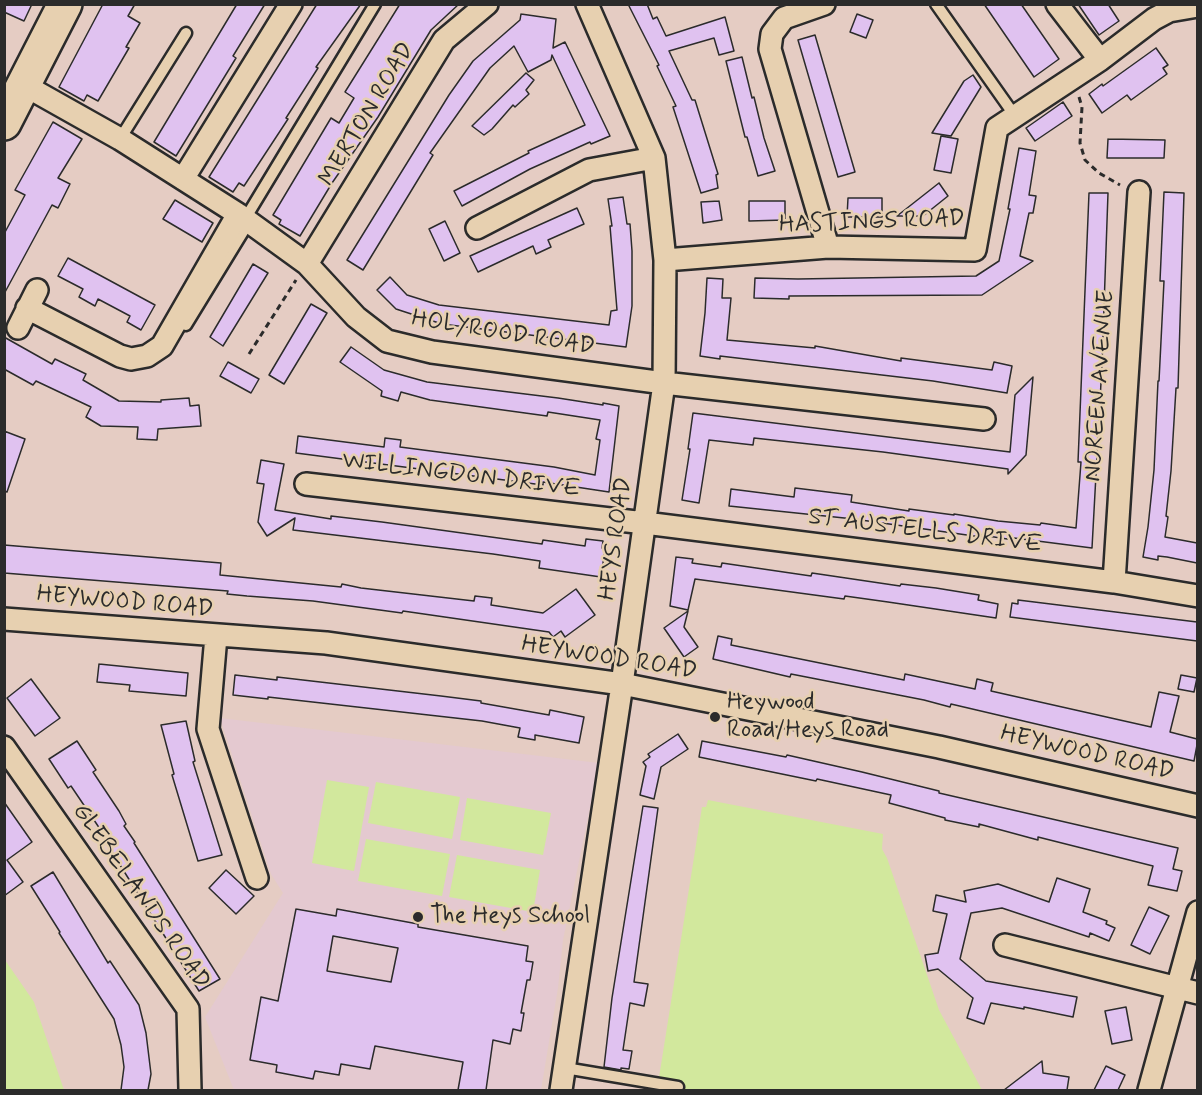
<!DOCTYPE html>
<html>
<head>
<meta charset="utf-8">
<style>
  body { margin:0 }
  #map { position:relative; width:1202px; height:1095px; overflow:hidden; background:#e5ccc3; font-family:Mynerve,sans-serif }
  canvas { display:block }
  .frame { position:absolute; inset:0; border:6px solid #2b2b2b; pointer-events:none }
</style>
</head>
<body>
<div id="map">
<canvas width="1202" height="1095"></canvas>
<div class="frame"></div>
</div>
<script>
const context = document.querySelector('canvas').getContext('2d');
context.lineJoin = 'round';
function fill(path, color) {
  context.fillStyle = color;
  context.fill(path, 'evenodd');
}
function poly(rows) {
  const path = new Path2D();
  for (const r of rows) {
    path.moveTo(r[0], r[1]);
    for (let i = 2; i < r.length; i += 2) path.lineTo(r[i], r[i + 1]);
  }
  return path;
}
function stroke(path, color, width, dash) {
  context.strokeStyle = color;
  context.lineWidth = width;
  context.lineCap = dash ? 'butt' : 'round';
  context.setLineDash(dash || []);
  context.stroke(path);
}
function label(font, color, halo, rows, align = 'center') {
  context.font = font + ' Mynerve,sans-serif';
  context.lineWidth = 5;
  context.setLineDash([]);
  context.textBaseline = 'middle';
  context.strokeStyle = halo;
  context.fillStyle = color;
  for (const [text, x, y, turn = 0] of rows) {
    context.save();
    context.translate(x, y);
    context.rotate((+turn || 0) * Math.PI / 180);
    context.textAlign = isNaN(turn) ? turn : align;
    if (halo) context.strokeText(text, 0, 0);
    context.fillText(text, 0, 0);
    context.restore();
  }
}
fill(poly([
  [220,718,599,763,563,940,558,988,541,1090,234,1090,205,1017,283,893,271,874]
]), '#e4c9d0');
fill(poly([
  [327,780,369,787,354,871,312,863],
  [376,782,460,797,452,839,368,823],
  [467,798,551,813,543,855,460,840],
  [708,800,883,834,882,849,887,858,939,1010,982,1090,657,1090,702,807,706,807],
  [366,839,450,854,442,896,358,881],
  [457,855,540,870,533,912,449,897],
  [5,960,34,1002,64,1090,5,1090]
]), '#d2e89d');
const building = poly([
  [4,4,32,4,24,21,4,12,4,4],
  [103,4,135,4,128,16,140,23,126,47,129,48,98,101,87,95,84,101,59,87,103,4],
  [237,4,265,4,233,56,236,58,176,156,154,142,237,4],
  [317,4,361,4,316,67,318,68,286,118,288,119,244,186,239,183,233,192,209,177,317,4],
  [400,4,459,4,431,30,378,117,332,183,300,236,279,224,281,220,273,215,331,118,339,123,354,98,345,92,400,4],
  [628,4,647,4,653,19,657,17,666,36,725,17,734,51,719,55,714,38,669,51,692,100,695,100,718,174,716,175,718,188,701,193,673,107,676,106,657,66,659,65,628,4],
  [984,4,1021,4,1059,59,1034,77,984,4],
  [1078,4,1108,4,1119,21,1099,35,1078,4],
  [521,14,556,19,553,48,565,42,610,136,591,144,590,142,530,169,462,206,454,191,529,153,528,151,585,125,552,55,551,60,528,72,514,46,490,68,430,153,433,155,363,270,347,260,449,95,473,61,520,20,521,14],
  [857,14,873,20,866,38,850,32,857,14],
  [815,35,855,172,838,177,798,40,815,35],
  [1156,48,1168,65,1163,68,1167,74,1131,100,1127,95,1102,113,1089,94,1102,84,1103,86,1156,48],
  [742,57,752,98,754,97,764,138,775,171,758,176,747,137,745,137,726,61,742,57],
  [526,73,534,80,526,90,529,94,515,107,513,105,492,129,484,135,472,126,526,73],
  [973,75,981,87,951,136,932,133,964,81,973,75],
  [1063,102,1072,116,1035,141,1026,128,1063,102],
  [53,122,82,139,58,178,70,184,58,208,52,205,4,294,4,234,25,195,15,190,53,122],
  [941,136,958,139,951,173,934,170,941,136],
  [1108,139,1165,140,1164,158,1107,158,1108,139],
  [1019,148,1036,151,1029,195,1036,196,1033,213,1029,213,1020,256,1033,261,982,295,789,296,789,299,754,298,755,278,798,279,976,276,999,261,1010,209,1008,209,1019,148],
  [939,183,948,196,923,216,897,216,939,183],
  [1164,192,1184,193,1178,388,1176,388,1171,471,1166,516,1168,517,1165,537,1197,543,1197,563,1167,557,1158,556,1158,560,1143,557,1148,527,1154,470,1158,381,1159,381,1164,281,1160,281,1164,192],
  [1089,193,1108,193,1102,364,1092,548,1014,538,1014,540,981,535,981,537,854,519,729,506,731,489,794,497,795,488,852,495,851,502,909,511,909,509,954,515,954,514,998,521,1040,525,1041,523,1076,528,1081,462,1078,462,1089,193],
  [623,197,627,224,630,224,632,251,632,306,626,347,442,324,396,309,377,290,390,277,407,295,439,305,609,325,611,311,617,310,610,226,612,226,608,199,623,197],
  [848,198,882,198,882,217,847,217,848,198],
  [175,200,213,223,202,242,163,219,175,200],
  [719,201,722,220,703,223,701,202,719,201],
  [749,201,785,201,785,220,749,221,749,201],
  [577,208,584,224,548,240,551,247,536,254,533,246,478,272,470,256,577,208],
  [445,221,460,253,444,261,429,229,445,221],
  [68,258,155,305,141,330,127,322,130,316,98,299,95,306,79,297,83,289,58,276,68,258],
  [253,264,268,273,223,346,210,337,253,264],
  [707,278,723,279,722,298,731,298,727,340,815,348,815,346,901,361,901,358,992,370,994,362,1012,366,1007,393,933,381,720,356,720,359,700,356,705,313,707,278],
  [311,304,327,313,284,384,269,375,311,304],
  [4,337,52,364,55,359,86,374,83,380,119,401,161,402,161,400,189,398,190,406,199,405,201,426,158,429,157,440,137,439,138,427,101,426,86,417,91,407,36,381,33,385,4,369,4,337],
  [351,347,384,370,427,382,558,398,603,405,603,403,619,406,609,492,543,482,543,485,296,453,298,436,384,447,385,438,401,440,400,447,554,467,595,475,600,440,596,439,600,420,548,412,547,416,430,400,401,392,398,401,381,396,382,391,340,362,351,347],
  [228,362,259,379,251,393,220,376,228,362],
  [1033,377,1026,455,1008,474,1008,469,883,452,754,438,753,445,709,440,699,503,682,500,690,449,688,449,693,413,1010,452,1015,395,1033,377],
  [4,431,25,439,7,492,4,491,4,431],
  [261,460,284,464,275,510,331,519,331,516,382,522,542,544,543,540,585,546,586,539,603,541,602,548,605,549,601,577,539,568,540,561,493,554,293,530,295,518,267,536,258,522,264,484,257,483,261,460],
  [4,545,221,563,220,575,341,587,342,584,361,588,474,601,475,596,492,598,491,605,543,613,576,589,595,615,565,637,561,631,553,637,549,632,403,611,402,613,313,601,247,596,227,594,228,591,4,573,4,545],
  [676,557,693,559,692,563,721,567,722,563,811,576,812,573,900,586,901,584,936,588,979,595,978,600,998,604,996,618,888,602,845,596,844,599,695,579,688,610,670,606,676,557],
  [1018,600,1197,622,1197,641,1010,617,1012,603,1018,604,1018,600],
  [688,611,684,627,698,647,684,657,664,628,688,611],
  [718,636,732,639,731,645,904,680,905,674,975,689,977,679,993,683,991,691,1151,727,1159,692,1179,696,1170,732,1197,739,1197,745,1194,761,951,704,950,707,924,700,791,674,790,677,713,659,718,636],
  [99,664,188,673,186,696,129,691,130,685,97,682,99,664],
  [235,675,277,680,277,677,441,696,481,701,481,703,549,715,550,710,584,717,579,743,535,735,535,740,518,737,520,728,482,721,268,697,268,699,233,695,235,675],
  [1181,675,1197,678,1194,692,1178,689,1181,675],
  [31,679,60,718,35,736,7,698,31,679],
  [186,721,195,761,193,762,222,855,198,861,172,775,174,774,161,725,186,721],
  [678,734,688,749,661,767,654,799,640,795,646,766,643,762,650,757,648,754,678,734],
  [77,741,96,770,93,772,119,811,126,824,124,826,135,842,134,843,220,979,199,991,105,841,98,826,71,786,68,788,49,759,77,741],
  [702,741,786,757,787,755,862,772,939,791,939,793,1178,848,1173,869,1182,871,1177,891,1148,885,1153,866,1038,837,1038,840,979,824,979,827,945,820,945,818,889,803,891,795,817,779,816,781,699,757,702,741],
  [4,802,32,842,7,860,23,882,4,896,4,802],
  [643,806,658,808,634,982,648,984,644,1006,630,1003,623,1050,632,1051,629,1069,621,1068,621,1070,604,1067,612,998,643,806],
  [226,870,254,896,236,914,209,888,226,870],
  [53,872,108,963,110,961,139,1005,146,1033,151,1074,148,1090,121,1090,124,1067,121,1045,114,1019,59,933,60,932,31,886,53,872],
  [1057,878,1090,889,1083,912,1107,921,1106,924,1115,928,1109,941,1090,933,1089,937,1002,908,971,913,960,959,986,981,1077,997,1073,1017,1024,1007,1024,1009,991,1003,984,1024,967,1018,973,998,938,969,928,971,925,955,938,953,947,914,933,911,936,895,966,902,964,891,998,884,1049,902,1057,878],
  [1149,907,1169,916,1150,954,1131,945,1149,907],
  [296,909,336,916,337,909,418,924,418,927,528,946,526,961,533,962,530,980,527,980,521,1013,524,1013,521,1031,513,1029,510,1044,493,1040,486,1090,458,1090,463,1062,375,1046,370,1069,341,1064,339,1075,315,1071,313,1079,276,1072,277,1065,250,1060,261,997,278,1001,296,909],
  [333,936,398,948,391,982,327,971,333,936],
  [1126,1007,1132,1040,1112,1044,1105,1011,1126,1007],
  [1042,1061,1043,1073,1069,1077,1067,1090,1004,1090,1042,1061],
  [1106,1066,1125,1075,1118,1090,1094,1090,1106,1066]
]);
fill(building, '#e0c2f0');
stroke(building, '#2b2b2b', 1.5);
const lane = poly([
  [936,4,1015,116],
  [120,139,186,33],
  [245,219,375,4],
  [186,325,249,222],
  [565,1068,678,1087]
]);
const street = poly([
  [824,4,784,18,772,34,770,49,828,247],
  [1057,4,1100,60],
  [24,85,120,139,238,214,307,264,356,317,387,341,432,352,664,383,984,419],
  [183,179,291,4],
  [477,228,589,170,654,158],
  [665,260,828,247,975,250,997,128,1100,60,1154,19,1169,11,1198,6],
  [307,264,444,40,487,4],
  [27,308,120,356,131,359,147,356,162,346,238,214],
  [18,328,37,290],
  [306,484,645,523,1114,582,1198,596],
  [1114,582,1139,192],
  [4,619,326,643,622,684,939,747,1198,806],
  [216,636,208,729,257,878],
  [4,747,188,1009,190,1090],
  [1005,945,1198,993],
  [561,1090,622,684,664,383,665,260,654,158,587,4],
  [1149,1090,1198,912]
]);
const primary = poly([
  [4,123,65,4]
]);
stroke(lane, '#2b2b2b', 15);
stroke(street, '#2b2b2b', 26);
stroke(primary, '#2b2b2b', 38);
stroke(poly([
  [1079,97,1082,107,1080,143,1085,160,1099,173,1120,185],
  [249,354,296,280]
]), '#2b2b2b', 3, [6, 4.5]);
stroke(lane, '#e7d0b0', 10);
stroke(street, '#e7d0b0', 21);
stroke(primary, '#e7d0b0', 33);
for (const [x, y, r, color] of [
  [715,717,6,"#2b2b2b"],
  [418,917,6,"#2b2b2b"]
]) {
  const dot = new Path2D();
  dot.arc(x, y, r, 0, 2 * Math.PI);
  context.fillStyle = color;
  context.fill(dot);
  stroke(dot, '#e7d0b0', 2);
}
label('24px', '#2b2b2b', '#e7d0b0', [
  ["MERTON ROAD",368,115,-59],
  ["HASTINGS ROAD",872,223,-2],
  ["HOLYROOD ROAD",503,334,9],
  ["NOREEN AVENUE",1101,386,-86],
  ["WILLINGDON DRIVE",461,476,7],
  ["ST AUSTELLS DRIVE",925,532,7],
  ["HEYS ROAD",617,539,-82],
  ["HEYWOOD ROAD",125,603,5],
  ["HEYWOOD ROAD",609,659,9],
  ["HEYWOOD ROAD",1087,754,13],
  ["GLEBELANDS ROAD",140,897,55]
]);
label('24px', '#2b2b2b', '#e7d0b0', [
  ["Heywood",727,703],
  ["Road/Heys Road",727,731],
  ["The Heys School",430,917]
], 'left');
</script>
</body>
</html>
